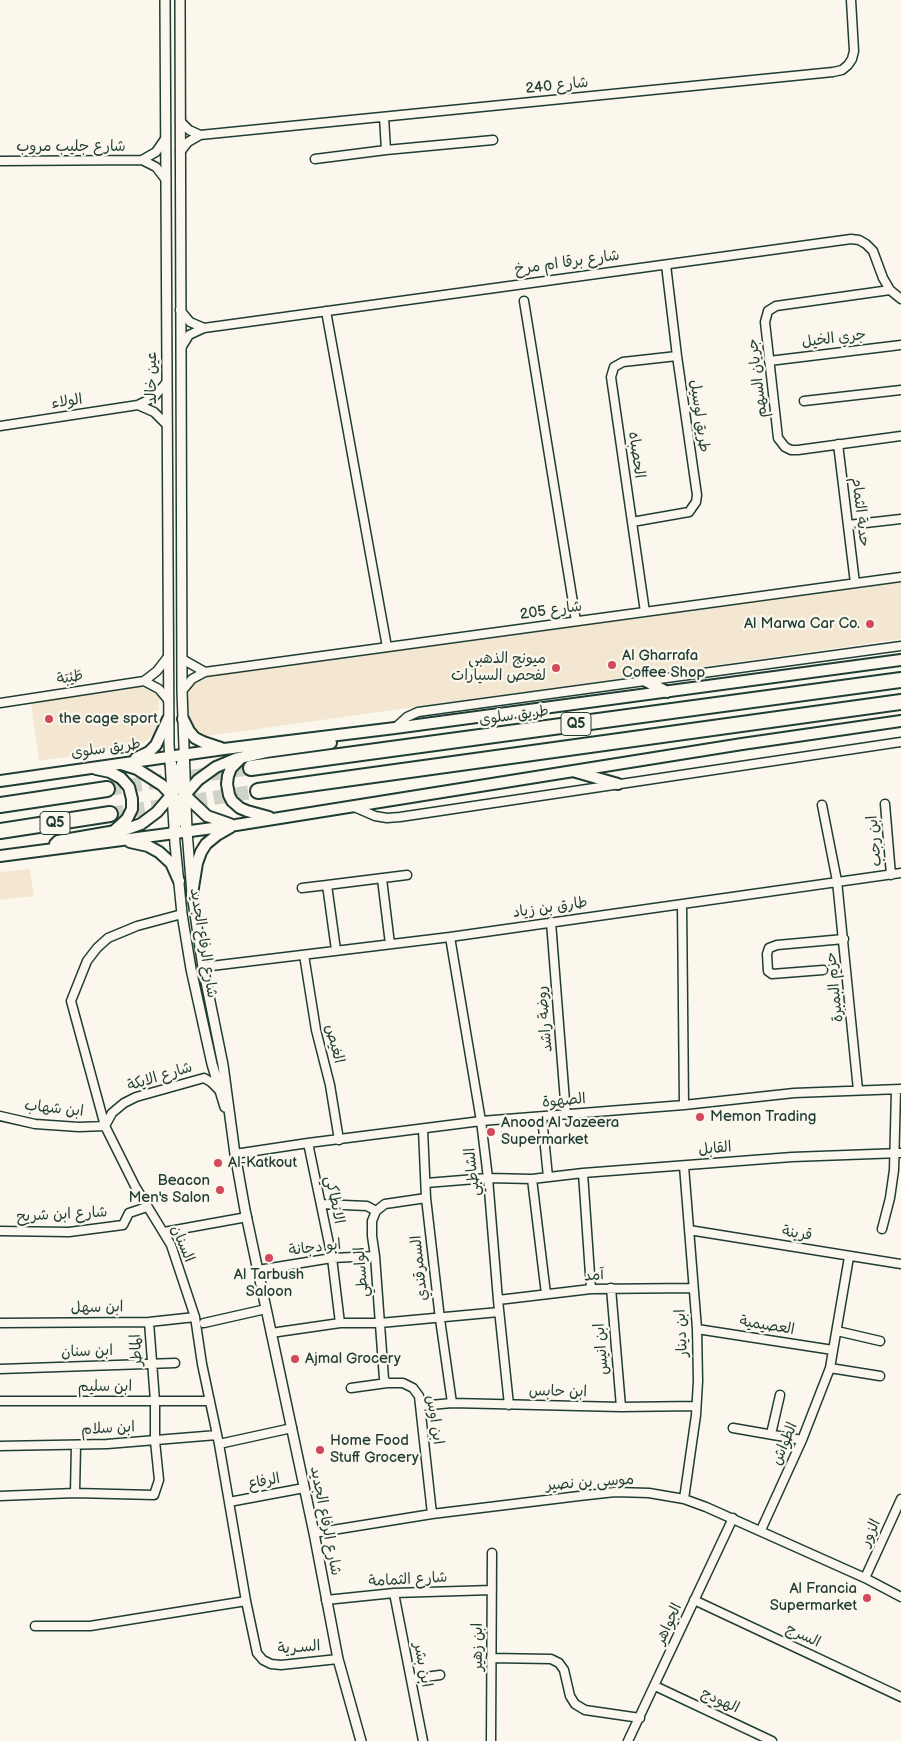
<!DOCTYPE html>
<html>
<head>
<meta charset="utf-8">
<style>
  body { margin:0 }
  canvas { display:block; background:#fbf7ec }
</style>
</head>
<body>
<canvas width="901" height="1741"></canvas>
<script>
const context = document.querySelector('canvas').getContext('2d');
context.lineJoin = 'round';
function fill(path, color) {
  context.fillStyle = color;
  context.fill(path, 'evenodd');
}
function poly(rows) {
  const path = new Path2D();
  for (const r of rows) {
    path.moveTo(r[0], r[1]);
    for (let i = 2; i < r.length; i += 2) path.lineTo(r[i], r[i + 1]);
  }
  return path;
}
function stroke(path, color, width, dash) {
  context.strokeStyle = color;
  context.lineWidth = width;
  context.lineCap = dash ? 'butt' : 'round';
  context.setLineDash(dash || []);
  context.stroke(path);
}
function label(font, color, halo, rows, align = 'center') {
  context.font = font + ' "Balsamiq Sans","Playpen Sans Arabic",sans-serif';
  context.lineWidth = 4.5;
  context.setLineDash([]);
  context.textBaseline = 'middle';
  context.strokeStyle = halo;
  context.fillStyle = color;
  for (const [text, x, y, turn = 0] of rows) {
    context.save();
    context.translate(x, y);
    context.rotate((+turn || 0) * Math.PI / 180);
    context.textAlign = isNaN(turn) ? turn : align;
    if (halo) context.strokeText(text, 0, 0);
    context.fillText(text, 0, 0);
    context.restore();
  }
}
fill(poly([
  [901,581,901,639,200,737,187,719,187,692,194,683,204,676],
  [144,686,160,696,156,733,139,746,39,761,31,703],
  [30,869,34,896,0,900,0,872]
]), '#f4e7d2');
stroke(poly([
  [107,789,251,768],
  [110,814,258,791]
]), '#cfd2c7', 14, [14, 7]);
const minor = poly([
  [384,117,386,150,493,140],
  [180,121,189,130,200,135],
  [180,152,188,142,200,135,833,72,842,70,848,65,852,59,854,51,851,0],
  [315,159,386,150],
  [142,160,156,152,165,139],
  [0,161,142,160,156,167,166,180],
  [890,290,776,306,768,311,765,322,778,438,785,447,791,450,798,450,901,436],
  [524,301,576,621],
  [180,310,190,322,204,328],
  [326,311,387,647],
  [181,348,189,335,204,328,851,239,859,240,866,244,873,251,883,278,890,290,901,299],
  [769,361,901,345],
  [804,401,901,390],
  [138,405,154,412,166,424],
  [0,426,138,405,154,397,166,383],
  [838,444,855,583],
  [632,522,689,512,696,502,697,495,677,356,666,265],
  [848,525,901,519],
  [645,612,611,377,614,367,623,362,677,356],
  [182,659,205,672],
  [144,681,159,689,169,701],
  [182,691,192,679,205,672,901,577],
  [0,703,144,681,157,671,167,658],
  [395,728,407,717,418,712,901,646],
  [885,804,891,875],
  [822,805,837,881,858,1090],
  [352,806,375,816,387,818,400,817,901,742],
  [382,879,390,944],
  [302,888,327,885],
  [682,904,684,1105],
  [182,914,137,926,108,938,97,948,87,961,71,1001,105,1126,135,1186,171,1245,195,1317,202,1364,219,1444,246,1601,257,1653,263,1660,271,1664,281,1665,338,1659],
  [551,922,566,1114],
  [450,937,481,1121,488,1178,498,1300,509,1405],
  [336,950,327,885,407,875],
  [304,955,316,1030,330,1085,339,1140],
  [203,967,450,937,901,873],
  [823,970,772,974,768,971,767,954,769,948,777,945,844,939],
  [0,1116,35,1124,79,1127,105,1126],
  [542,1117,548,1177],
  [105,1126,112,1113,124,1103,136,1097,204,1078,211,1082,220,1091],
  [423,1129,426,1198,440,1319,452,1403],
  [308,1143,332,1258,340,1323],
  [235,1154,308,1143,481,1121,684,1105,794,1093,901,1089],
  [583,1173,591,1289],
  [532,1179,546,1294],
  [426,1183,488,1178,532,1179,583,1173,792,1157,901,1153],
  [321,1204,367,1206,376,1211],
  [882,1229,890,1198,894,1170,896,1090],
  [689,1230,901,1264],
  [0,1231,69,1232,123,1225,129,1213,147,1207],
  [164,1232,247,1217],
  [258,1270,332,1258,375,1256],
  [611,1288,621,1407],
  [498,1300,591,1289,693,1288],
  [0,1323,149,1322,195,1317],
  [204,1323,266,1309],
  [697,1329,833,1350],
  [837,1331,880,1341],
  [271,1333,340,1323,380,1323,499,1312],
  [830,1368,880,1376],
  [0,1369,175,1363],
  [387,1383,384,1379,375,1256,372,1236,372,1221,376,1211,385,1204,426,1198],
  [351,1388,387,1383,403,1383,413,1388,419,1396,432,1514],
  [0,1401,210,1401],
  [420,1406,452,1403,621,1407,696,1406],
  [733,1428,802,1440],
  [771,1434,780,1395],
  [219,1444,292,1428],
  [0,1446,107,1444,217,1435],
  [75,1493,76,1445],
  [0,1496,75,1493,154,1495,159,1480,155,1441,155,1401,149,1322],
  [684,1499,696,1415,698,1381,697,1329,684,1166],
  [229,1502,304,1488],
  [761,1530,802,1440,830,1368,849,1257],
  [314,1533,432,1514,579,1496,615,1492,649,1493,684,1499,706,1507,865,1578,901,1597],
  [865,1578,901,1499],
  [394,1593,423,1741],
  [326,1600,394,1593,492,1590],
  [694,1600,901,1697],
  [35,1626,90,1626,246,1601],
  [491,1658,551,1659,559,1663,564,1670,570,1696,575,1704,585,1710,640,1718],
  [411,1679,440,1675],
  [655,1686,772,1741],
  [491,1741,492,1553],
  [628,1741,733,1518]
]);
const tertiary = poly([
  [165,0,169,744,175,844,182,914,191,969,212,1064,225,1107],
  [180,0,182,691,187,831,192,894,203,967,223,1065,235,1154,245,1210,314,1533,338,1659,361,1741]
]);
const secondary = poly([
  [646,681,667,692],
  [183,719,189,731,195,738,203,742,221,748],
  [169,756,176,781,189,799,207,816,230,824],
  [136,758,149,752,156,745,168,719],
  [240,759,231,768,228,776,227,784,229,795,232,801,240,808,247,811,269,817],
  [121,764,137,769,162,785,180,804,187,831],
  [96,769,110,772,121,778,129,787,132,799,132,809,127,819,114,831],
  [576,772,618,784],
  [0,781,224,749,395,728,901,660],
  [174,833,177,813,183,797,198,780,216,767,235,759,266,752,331,743],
  [130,842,148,846,159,852,171,863,179,881],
  [55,844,58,841,127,829,141,824,157,812,174,792,181,774,183,754],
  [0,856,236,825,742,744,901,721],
  [192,894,197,863,201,852,206,844,217,835,231,827]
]);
const motorway = poly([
  [251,768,901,680],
  [258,791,901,702],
  [0,805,107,789],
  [0,831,110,814]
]);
stroke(minor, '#1f3d34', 11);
stroke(tertiary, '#1f3d34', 12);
stroke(secondary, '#1f3d34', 14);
stroke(motorway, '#1f3d34', 18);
stroke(minor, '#fbf7ec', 8);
stroke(tertiary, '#fbf7ec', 9);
stroke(secondary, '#fbf7ec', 10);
stroke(motorway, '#fbf7ec', 14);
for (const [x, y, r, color] of [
  [870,624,5,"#d1495b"],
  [612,665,5,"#d1495b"],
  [556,668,5,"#d1495b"],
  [49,719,5,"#d1495b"],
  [700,1117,5,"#d1495b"],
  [491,1132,5,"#d1495b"],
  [218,1163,5,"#d1495b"],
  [220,1190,5,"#d1495b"],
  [269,1258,5,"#d1495b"],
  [295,1359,5,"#d1495b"],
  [320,1450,5,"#d1495b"],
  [867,1598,5,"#d1495b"]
]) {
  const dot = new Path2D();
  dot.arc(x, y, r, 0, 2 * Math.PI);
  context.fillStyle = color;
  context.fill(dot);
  stroke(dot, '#fbf7ec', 2);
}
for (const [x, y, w] of [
  [576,724,30],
  [55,823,30]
]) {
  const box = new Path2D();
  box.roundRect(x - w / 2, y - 11.5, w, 23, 4);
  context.fillStyle = '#fbf7ec';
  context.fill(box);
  stroke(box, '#1f3d34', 1);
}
label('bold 14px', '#1f3d34', null, [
  ["Q5",576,724],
  ["Q5",55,823]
]);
label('15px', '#1f3d34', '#fbf7ec', [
  ["شارع 240",557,86,-6],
  ["شارع جليب مروب",71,147],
  ["شارع برقا ام مرخ",567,263,-8],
  ["جري الخيل",834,339,-7],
  ["عين خالد",152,378,-90],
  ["جريان السهم",758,378,-97],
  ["الولاء",67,402,-8],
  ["طريق لوسيل",699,416,82],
  ["الحصباه",636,455,82],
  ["حدبة الثمام",860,512,83],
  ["شارع 205",551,611,-8],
  ["طَيْبَة",70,678,-9],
  ["طريق سلوى",514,716,-8],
  ["طريق سلوى",106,749,-8],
  ["ابن رجب",875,841,-95],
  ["طارق بن زياد",550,908,-8],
  ["شارع الرفاع الجديد",203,943,81],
  ["حزم البمبرة",835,987,-96],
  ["روضة راشد",545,1019,-95],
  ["الغيص",334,1044,76],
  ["شارع الايكة",160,1077,-17],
  ["الصهوة",564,1101,-5],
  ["ابن شهاب",54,1109,6],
  ["القابل",715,1149,-5],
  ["الشاطبي",473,1172,-96],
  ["الانطاكي",334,1200,78],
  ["شارع ابن شريح",62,1215,-3],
  ["قرينة",797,1234,9],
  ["السنان",182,1244,67],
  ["ابو دجانة",315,1248,-7],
  ["السمرقندي",420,1268,-96],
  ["الواسطي",362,1272,-95],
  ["آمد",594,1276,-4],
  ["ابن سهل",97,1308,-1],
  ["العصيمية",767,1326,9],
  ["ابن دينار",682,1333,-93],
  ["ابن انيس",602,1349,-95],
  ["الماطر",137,1350,-93],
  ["ابن سنان",87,1352,-2],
  ["ابن سليم",105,1387],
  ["ابن حابس",558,1392,1],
  ["ابن اوس",434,1420,81],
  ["ابن سلام",108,1429,-3],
  ["الطواش",785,1444,-67],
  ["الرفاع",264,1482,-11],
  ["موسى بن نصير",590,1483,-4],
  ["شارع الرفاع الجديد",325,1521,79],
  ["الزور",871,1533,-65],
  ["شارع الثمامة",408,1580,-3],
  ["الجواهر",669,1624,-65],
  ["السرج",803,1636,25],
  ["ابن زهير",478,1647,-90],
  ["السـرية",299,1648,-4],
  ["ابن بشر",422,1665,79],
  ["الهودج",720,1701,25]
]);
label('15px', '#1f3d34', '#fbf7ec', [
  ["Al Marwa Car Co.",860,624,"right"],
  ["Al Gharrafa",622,656],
  ["Coffee Shop",622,673],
  ["ميونج الذهبي",546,659,"right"],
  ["لفحص السيارات",546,676,"right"],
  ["the cage sport",59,719],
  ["Memon Trading",710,1117],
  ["Anood Al Jazeera",501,1123],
  ["Supermarket",501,1140],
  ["Al-Katkout",228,1163],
  ["Beacon",210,1181,"right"],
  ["Men's Salon",210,1198,"right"],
  ["Al Tarbush",269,1275,"center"],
  ["Saloon",269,1292,"center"],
  ["Ajmal Grocery",305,1359],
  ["Home Food",330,1441],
  ["Stuff Grocery",330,1458],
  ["Al Francia",857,1589,"right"],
  ["Supermarket",857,1606,"right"]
], 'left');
</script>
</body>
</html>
